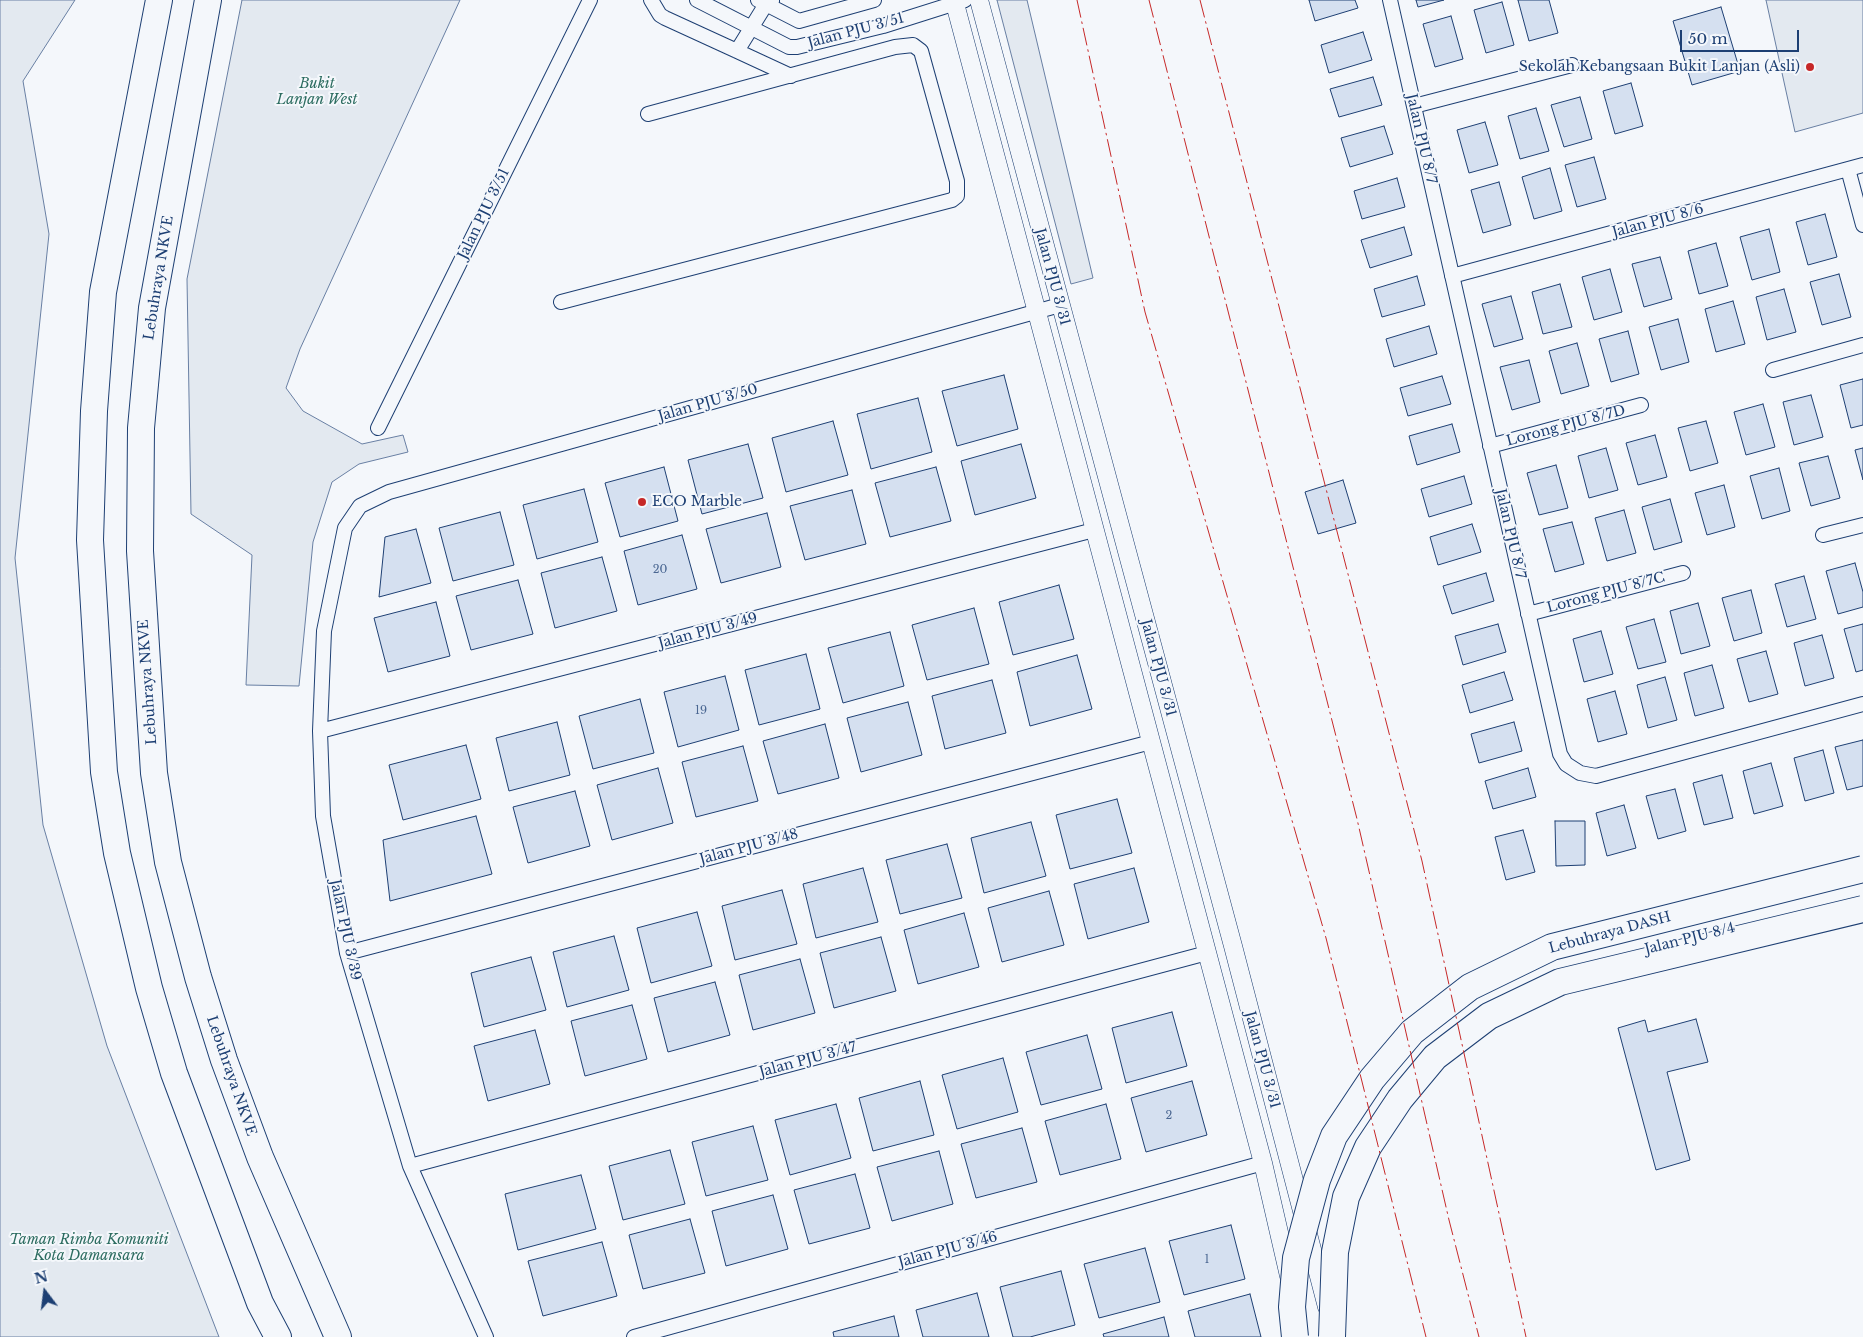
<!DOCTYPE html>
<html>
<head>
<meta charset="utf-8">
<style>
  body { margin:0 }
  #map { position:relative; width:1863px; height:1337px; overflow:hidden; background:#f4f7fb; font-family:"Libre Baskerville",serif }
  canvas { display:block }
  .north { position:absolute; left:20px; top:1267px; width:50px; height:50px; -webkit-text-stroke:4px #f4f7fb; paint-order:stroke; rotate:345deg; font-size:14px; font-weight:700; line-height:20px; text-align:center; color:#1d3f73 }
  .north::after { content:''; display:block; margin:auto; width:18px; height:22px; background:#1d3f73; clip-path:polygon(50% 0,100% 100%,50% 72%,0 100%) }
  .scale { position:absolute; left:1680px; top:30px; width:119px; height:22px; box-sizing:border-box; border:2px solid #1d3f73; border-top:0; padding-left:6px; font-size:15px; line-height:18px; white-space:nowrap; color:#1d3f73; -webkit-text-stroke:4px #f4f7fb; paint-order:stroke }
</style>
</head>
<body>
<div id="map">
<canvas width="1863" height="1337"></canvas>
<div class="north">N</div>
<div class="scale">50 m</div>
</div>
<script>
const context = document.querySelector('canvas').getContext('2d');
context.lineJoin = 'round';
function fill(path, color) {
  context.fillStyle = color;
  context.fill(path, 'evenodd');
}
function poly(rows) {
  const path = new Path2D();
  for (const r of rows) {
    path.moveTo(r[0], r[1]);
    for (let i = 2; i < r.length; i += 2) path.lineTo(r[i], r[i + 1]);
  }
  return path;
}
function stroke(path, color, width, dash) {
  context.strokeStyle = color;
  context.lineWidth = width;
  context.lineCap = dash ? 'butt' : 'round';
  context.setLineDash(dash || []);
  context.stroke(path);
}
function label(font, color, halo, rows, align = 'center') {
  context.font = font + ' "Libre Baskerville",serif';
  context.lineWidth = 4;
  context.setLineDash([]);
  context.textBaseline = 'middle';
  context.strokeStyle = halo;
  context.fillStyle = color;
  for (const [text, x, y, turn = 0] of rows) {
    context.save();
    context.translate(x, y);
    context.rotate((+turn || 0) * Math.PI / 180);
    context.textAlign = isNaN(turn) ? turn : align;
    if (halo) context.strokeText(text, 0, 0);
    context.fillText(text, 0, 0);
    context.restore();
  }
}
const green = poly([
  [0,0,75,0,23,81,49,234,15,558,43,825,107,1046,219,1337,0,1337,0,0],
  [242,0,460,0,300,349,286,388,303,411,362,444,403,435,408,452,359,464,332,482,313,542,299,686,246,685,252,555,191,514,187,279,242,0],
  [997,0,1027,0,1093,278,1071,284,997,0],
  [1766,0,1863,0,1863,113,1795,132,1766,0]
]);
fill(green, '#e3e9f0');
stroke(green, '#687fa3', 1);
const building = poly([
  [1309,0,1355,0,1358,8,1315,21,1309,0],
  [1416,0,1444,0,1418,7,1416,0],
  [1518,0,1549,0,1558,33,1529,41,1518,0],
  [1502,2,1514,45,1486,53,1474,10,1502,2],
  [1721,7,1740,71,1692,85,1673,21,1721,7],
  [1451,16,1463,59,1435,67,1423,24,1451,16],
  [1363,32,1372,60,1329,73,1321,45,1363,32],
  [1373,77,1382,105,1339,117,1330,89,1373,77],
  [1631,83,1643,126,1615,134,1603,91,1631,83],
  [1580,97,1592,139,1564,147,1551,105,1580,97],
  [1536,108,1549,151,1520,159,1508,116,1536,108],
  [1485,122,1498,165,1469,173,1457,130,1485,122],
  [1384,126,1393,154,1350,167,1341,138,1384,126],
  [1594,157,1606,199,1577,207,1565,165,1594,157],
  [1550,168,1562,211,1534,219,1522,177,1550,168],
  [1397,178,1405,207,1362,219,1354,191,1397,178],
  [1499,182,1511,225,1483,233,1471,190,1499,182],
  [1825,214,1837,257,1808,265,1796,222,1825,214],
  [1404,227,1412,255,1370,268,1361,240,1404,227],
  [1769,229,1780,272,1752,280,1740,237,1769,229],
  [1716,243,1728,286,1699,294,1688,251,1716,243],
  [1660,257,1672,299,1644,307,1632,264,1660,257],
  [1610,269,1622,312,1594,320,1582,277,1610,269],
  [1839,274,1851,317,1822,325,1810,282,1839,274],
  [1417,276,1425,305,1382,317,1374,289,1417,276],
  [1560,284,1572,327,1543,334,1532,292,1560,284],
  [1784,289,1796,332,1767,340,1756,297,1784,289],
  [1511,296,1523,339,1494,347,1482,304,1511,296],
  [1733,301,1745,344,1716,352,1705,309,1733,301],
  [1678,319,1689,362,1661,370,1649,327,1678,319],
  [1429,326,1437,354,1394,367,1386,339,1429,326],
  [1628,331,1639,374,1611,382,1599,339,1628,331],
  [1577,343,1589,386,1561,394,1549,351,1577,343],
  [1529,360,1540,402,1512,410,1500,367,1529,360],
  [1004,375,1018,429,957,446,942,391,1004,375],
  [1442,376,1451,404,1408,416,1400,388,1442,376],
  [1863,379,1863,425,1851,428,1840,385,1863,379],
  [1811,395,1823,437,1794,445,1783,402,1811,395],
  [918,398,932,452,871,469,857,414,918,398],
  [1763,404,1775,447,1746,455,1734,412,1763,404],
  [833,421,848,475,786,492,772,438,833,421],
  [1706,421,1718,463,1690,471,1678,428,1706,421],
  [1452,424,1460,452,1417,465,1409,436,1452,424],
  [1655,435,1667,477,1638,485,1626,443,1655,435],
  [748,444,763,498,702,514,688,460,748,444],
  [1021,444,1036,498,975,515,961,461,1021,444],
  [1606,448,1618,490,1589,498,1578,456,1606,448],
  [1863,448,1863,480,1855,450,1863,448],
  [1828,456,1840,498,1811,506,1799,463,1828,456],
  [1556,465,1568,508,1539,515,1527,473,1556,465],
  [664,467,678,521,620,537,605,483,664,467],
  [936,467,951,521,890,537,875,483,936,467],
  [1779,468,1790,511,1762,519,1750,476,1779,468],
  [1464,476,1472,504,1429,517,1421,489,1464,476],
  [1343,480,1356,523,1318,534,1305,492,1343,480],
  [1724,485,1735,527,1707,535,1695,493,1724,485],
  [584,489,598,542,537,559,523,505,584,489],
  [852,490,866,544,805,560,790,506,852,490],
  [1670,499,1682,542,1654,550,1642,507,1670,499],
  [1624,510,1636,553,1607,561,1595,518,1624,510],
  [500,512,514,565,453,581,439,528,500,512],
  [767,513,781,567,721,583,706,529,767,513],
  [1572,522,1584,564,1555,572,1543,529,1572,522],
  [1472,524,1481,552,1438,565,1430,537,1472,524],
  [416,529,431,583,379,597,385,537,416,529],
  [682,535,697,589,638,605,624,551,682,535],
  [602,557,617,611,555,628,541,573,602,557],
  [1855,563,1863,592,1863,607,1838,614,1826,571,1855,563],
  [1486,573,1494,601,1452,614,1443,586,1486,573],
  [1804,576,1816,619,1787,627,1775,584,1804,576],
  [518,580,533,634,471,650,456,596,518,580],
  [1059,585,1074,639,1013,655,999,602,1059,585],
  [1751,590,1762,633,1734,641,1722,598,1751,590],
  [436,602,450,656,388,672,374,618,436,602],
  [1698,603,1710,646,1681,654,1670,611,1698,603],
  [974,608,989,664,927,680,912,625,974,608],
  [1654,619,1666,662,1638,669,1626,627,1654,619],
  [1498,624,1506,652,1463,665,1455,636,1498,624],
  [1863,624,1863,670,1856,672,1844,629,1863,624],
  [1601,631,1613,674,1584,682,1573,639,1601,631],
  [890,632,904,686,843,703,828,648,890,632],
  [1822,635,1834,678,1805,686,1794,643,1822,635],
  [1766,651,1778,694,1749,702,1737,659,1766,651],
  [806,654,820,709,759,725,745,670,806,654],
  [1077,655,1092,709,1030,726,1017,672,1077,655],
  [1712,665,1724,708,1695,716,1684,673,1712,665],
  [1504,672,1513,700,1470,713,1462,685,1504,672],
  [725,676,739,730,678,747,664,692,725,676],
  [1665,677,1677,720,1648,728,1637,685,1665,677],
  [992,680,1006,733,945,749,932,696,992,680],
  [1615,691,1627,734,1598,742,1587,699,1615,691],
  [640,699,654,753,593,769,579,716,640,699],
  [908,702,922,755,861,772,847,718,908,702],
  [557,722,570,775,509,791,496,738,557,722],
  [1514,722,1522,751,1479,763,1471,734,1514,722],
  [825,724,839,778,778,794,763,741,825,724],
  [1863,740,1863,786,1847,790,1835,747,1863,740],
  [466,745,481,799,403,820,389,765,466,745],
  [743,746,758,801,696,817,682,762,743,746],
  [1823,750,1834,793,1805,801,1794,758,1823,750],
  [1771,763,1783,806,1754,814,1743,771,1771,763],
  [658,768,673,823,612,840,597,785,658,768],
  [1528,768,1536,797,1493,809,1485,781,1528,768],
  [1722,775,1733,818,1704,825,1693,783,1722,775],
  [1675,789,1686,831,1658,839,1646,796,1675,789],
  [575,791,590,846,528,863,513,807,575,791],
  [1117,799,1132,853,1070,869,1056,815,1117,799],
  [1624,805,1636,848,1607,856,1596,813,1624,805],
  [476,816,492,874,390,901,383,840,476,816],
  [1555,821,1585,821,1585,865,1556,866,1555,821],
  [1031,822,1046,876,984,893,971,838,1031,822],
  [1523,830,1535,872,1506,880,1495,837,1523,830],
  [947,844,962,898,900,914,886,860,947,844],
  [863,868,878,922,816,938,803,884,863,868],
  [1134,868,1149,922,1088,939,1074,884,1134,868],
  [782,890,797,944,735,960,722,906,782,890],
  [1049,891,1064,945,1002,962,988,908,1049,891],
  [697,912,712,966,651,983,637,928,697,912],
  [964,913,979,967,918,984,904,930,964,913],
  [614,936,629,990,567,1007,553,952,614,936],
  [881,937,896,991,834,1008,820,953,881,937],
  [531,957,546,1010,484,1027,471,973,531,957],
  [800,959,815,1013,753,1030,739,975,800,959],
  [715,982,730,1035,668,1052,654,998,715,982],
  [632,1005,647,1059,585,1076,571,1021,632,1005],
  [1172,1012,1187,1066,1126,1083,1112,1028,1172,1012],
  [1696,1019,1708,1062,1667,1072,1690,1160,1656,1170,1618,1028,1645,1020,1648,1032,1696,1019],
  [535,1030,550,1084,488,1101,474,1046,535,1030],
  [1087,1035,1102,1089,1041,1105,1026,1052,1087,1035],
  [1003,1058,1018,1112,957,1129,942,1075,1003,1058],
  [920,1081,934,1135,873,1151,859,1098,920,1081],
  [1192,1081,1207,1135,1146,1152,1131,1098,1192,1081],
  [836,1104,851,1158,790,1175,775,1120,836,1104],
  [1106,1104,1121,1159,1060,1175,1045,1121,1106,1104],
  [753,1126,768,1180,706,1196,692,1142,753,1126],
  [1022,1128,1037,1182,976,1198,961,1144,1022,1128],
  [670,1150,685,1204,623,1220,609,1166,670,1150],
  [939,1151,953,1204,892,1221,877,1167,939,1151],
  [855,1174,870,1228,809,1244,794,1190,855,1174],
  [581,1175,596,1229,518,1250,505,1194,581,1175],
  [773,1195,788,1249,726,1266,712,1211,773,1195],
  [690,1219,705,1273,643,1289,629,1235,690,1219],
  [1231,1225,1245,1279,1184,1295,1169,1241,1231,1225],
  [602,1242,617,1296,543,1316,528,1261,602,1242],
  [1145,1248,1160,1302,1099,1318,1084,1264,1145,1248],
  [1061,1271,1075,1325,1030,1337,1013,1337,1000,1287,1061,1271],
  [977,1293,989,1337,923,1337,916,1310,977,1293],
  [1250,1294,1261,1337,1195,1337,1188,1311,1250,1294],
  [894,1316,899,1337,834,1337,833,1332,894,1316],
  [1164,1317,1169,1337,1104,1337,1103,1334,1164,1317]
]);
fill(building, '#d5e0f0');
stroke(building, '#1d3f73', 1);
const minor = poly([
  [651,0,660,15,665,18,737,51],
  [697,0,789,47,797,47,883,26,965,0],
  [758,0,799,21,874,0],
  [1390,0,1560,754,1566,764,1580,773,1596,776,1863,704],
  [772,1,766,4,737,51,791,76],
  [1414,106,1572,65],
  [1848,169,1863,225],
  [1452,276,1863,165],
  [561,302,952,200,957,196,957,181,921,51,913,45,895,47,648,114],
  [1773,370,1863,345],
  [378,428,590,0],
  [1490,446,1641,405],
  [1823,535,1863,525],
  [1528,614,1683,573],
  [320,731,1094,530],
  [347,953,1151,742],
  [410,1166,1207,953],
  [486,1337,410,1166,347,953,323,816,320,731,324,631,345,528,360,506,389,492,1060,305],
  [634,1337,1263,1163]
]);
const tertiary = poly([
  [954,0,1263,1163,1289,1276],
  [979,0,1233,946,1327,1307]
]);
const motorway = poly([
  [159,0,103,292,94,411,90,540,104,772,117,853,149,988,174,1073,260,1303,278,1337],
  [208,0,152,308,141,428,140,551,154,773,168,862,198,977,224,1060,260,1157,338,1337]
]);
stroke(minor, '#1d3f73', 16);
stroke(tertiary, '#1d3f73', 19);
stroke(motorway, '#1d3f73', 28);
stroke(minor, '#f4f7fb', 14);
stroke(tertiary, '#f4f7fb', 18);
stroke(motorway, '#f4f7fb', 26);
const motorwayBridge = poly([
  [1295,1337,1292,1307,1296,1258,1317,1180,1334,1136,1372,1079,1412,1032,1470,987,1552,947,1863,869],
  [1332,1337,1335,1252,1346,1197,1368,1147,1400,1099,1435,1057,1489,1016,1560,982,1863,909]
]);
stroke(motorwayBridge, '#1d3f73', 28, []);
stroke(motorwayBridge, '#f4f7fb', 26);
stroke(poly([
  [1077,0,1145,312,1326,938,1426,1337],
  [1149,0,1357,819,1449,1220,1479,1337],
  [1200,0,1422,861,1526,1337]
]), '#c62828', 1, [18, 4, 2.5, 4]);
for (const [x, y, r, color] of [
  [1810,67,5,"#c62828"],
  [642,502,5,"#c62828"]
]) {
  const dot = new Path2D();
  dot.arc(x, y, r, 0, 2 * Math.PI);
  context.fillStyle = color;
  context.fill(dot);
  stroke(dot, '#f4f7fb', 2);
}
label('11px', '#4b6792', null, [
  ["20",660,570],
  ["19",701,711],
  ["2",1169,1116],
  ["1",1207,1260]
]);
label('14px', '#1d3f73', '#f4f7fb', [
  ["Jalan PJU 3/51",856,31,-15],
  ["Jalan PJU 8/7",1421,139,77],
  ["Jalan PJU 3/51",484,214,-64],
  ["Jalan PJU 8/6",1658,221,-15],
  ["Jalan PJU 3/31",1052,277,75],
  ["Lebuhraya NKVE",159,278,-81],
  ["Jalan PJU 3/50",708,403,-16],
  ["Lorong PJU 8/7D",1566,426,-15],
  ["Jalan PJU 8/7",1510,534,77],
  ["Lorong PJU 8/7C",1606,593,-15],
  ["Jalan PJU 3/49",708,631,-15],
  ["Jalan PJU 3/31",1158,668,75],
  ["Lebuhraya NKVE",148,682,-94],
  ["Jalan PJU 3/48",749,847,-15],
  ["Jalan PJU 3/39",345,930,78],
  ["Lebuhraya DASH",1610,933,-15],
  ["Jalan PJU 8/4",1690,939,-14],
  ["Jalan PJU 3/47",808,1060,-15],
  ["Jalan PJU 3/31",1262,1060,75],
  ["Lebuhraya NKVE",231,1076,71],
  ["Jalan PJU 3/46",948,1250,-15]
]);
label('14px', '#1d3f73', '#f4f7fb', [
  ["Sekolah Kebangsaan Bukit Lanjan (Asli)",1800,67],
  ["ECO Marble",652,502,"left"]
], 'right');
label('italic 14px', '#2c6c60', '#f4f7fb', [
  ["Bukit",317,84],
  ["Lanjan West",317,100],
  ["Taman Rimba Komuniti",89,1240],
  ["Kota Damansara",89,1256]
]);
</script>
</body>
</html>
